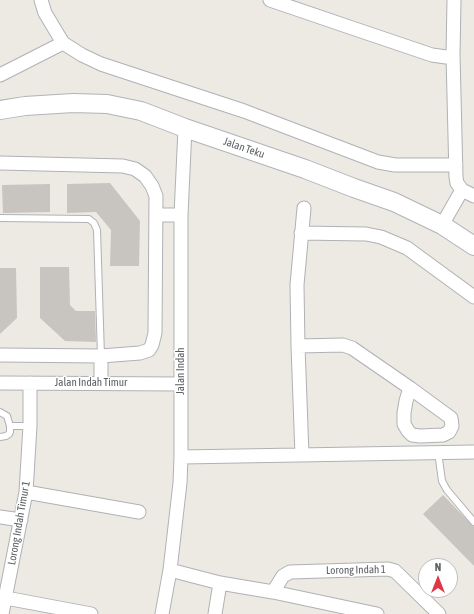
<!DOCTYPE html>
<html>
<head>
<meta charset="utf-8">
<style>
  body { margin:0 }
  #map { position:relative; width:474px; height:614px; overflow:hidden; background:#ede9e3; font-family:"Asap Condensed",sans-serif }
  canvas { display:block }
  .north { position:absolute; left:418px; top:558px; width:40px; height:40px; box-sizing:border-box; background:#fff; border:1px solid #bdbfc1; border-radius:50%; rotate:0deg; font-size:11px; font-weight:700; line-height:16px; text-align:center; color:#5b6063 }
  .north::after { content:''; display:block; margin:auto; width:14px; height:18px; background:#e03646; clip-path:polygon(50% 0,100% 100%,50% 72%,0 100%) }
</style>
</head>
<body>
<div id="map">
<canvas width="474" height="614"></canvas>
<div class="north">N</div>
</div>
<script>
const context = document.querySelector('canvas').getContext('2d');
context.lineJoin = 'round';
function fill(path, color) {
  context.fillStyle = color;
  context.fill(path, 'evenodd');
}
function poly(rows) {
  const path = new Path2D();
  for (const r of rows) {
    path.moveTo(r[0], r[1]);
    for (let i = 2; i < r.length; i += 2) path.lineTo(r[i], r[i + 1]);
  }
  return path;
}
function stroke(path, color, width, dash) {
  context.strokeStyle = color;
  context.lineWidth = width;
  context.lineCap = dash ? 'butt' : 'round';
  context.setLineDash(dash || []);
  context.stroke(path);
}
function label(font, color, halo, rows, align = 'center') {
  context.font = font + ' "Asap Condensed",sans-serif';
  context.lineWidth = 3;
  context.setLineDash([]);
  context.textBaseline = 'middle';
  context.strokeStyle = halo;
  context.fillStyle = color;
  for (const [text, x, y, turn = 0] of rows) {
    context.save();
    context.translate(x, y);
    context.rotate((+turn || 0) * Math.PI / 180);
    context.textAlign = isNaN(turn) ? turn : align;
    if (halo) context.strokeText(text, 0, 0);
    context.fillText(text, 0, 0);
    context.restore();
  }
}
fill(poly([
  [110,183,140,221,139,266,110,266,111,230,96,212,67,213,67,184],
  [50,184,50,212,3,213,2,185],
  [40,267,69,267,70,305,76,311,95,311,96,342,65,341,40,318],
  [0,268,16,268,17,318,0,334],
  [443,495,474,527,474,566,423,514]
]), '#c8c4c0');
const service = poly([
  [0,218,89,219,94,223,97,230,101,356],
  [0,412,7,416,10,426,10,432,9,434,6,436,0,437],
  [10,426,30,426],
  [438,452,442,481,447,490,474,522]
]);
const minor = poly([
  [41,0,45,13,63,43,82,55,101,64,244,111,378,162,395,165,456,165],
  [270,0,358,30,432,55,446,57,453,55],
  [0,75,63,43],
  [0,163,123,166,135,169,145,176,152,186,156,196,155,333,152,345,149,350,140,353,101,356,0,355],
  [462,190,474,196],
  [156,215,181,215],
  [442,225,462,190,457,183,456,177,453,55,454,0],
  [301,233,366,234,381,237,407,248,474,297],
  [298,346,343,345,352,348,410,388,451,418,452,426,449,432,443,435,420,436,412,435,408,431,404,424,404,413,406,401,410,388],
  [101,356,101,383],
  [0,383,181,384],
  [302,455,298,346,297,285,304,208],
  [181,457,474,452],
  [26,492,139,512],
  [0,517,21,520],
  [170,570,220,583,273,592,377,614],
  [273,592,283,576,290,572,388,569,395,571,439,614],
  [6,598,91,614],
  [2,614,26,492,30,426,30,383],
  [162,614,170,570,180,483,181,457,181,215,185,128],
  [215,614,220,583]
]);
const secondary = poly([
  [0,110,25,106,73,103,107,104,141,111,185,128,305,169,354,188,394,202,442,225,474,246]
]);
stroke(service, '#afb2b5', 8);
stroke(minor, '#afb2b5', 15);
stroke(secondary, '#b0b4b8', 20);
stroke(service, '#fff', 6);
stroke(minor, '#fff', 13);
stroke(secondary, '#fff', 18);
label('11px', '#5b6063', '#fff', [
  ["Jalan Teku",244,148,19],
  ["Jalan Indah",181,371,-90],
  ["Jalan Indah Timur",91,383],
  ["Lorong Indah Timur 1",19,523,-80],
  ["Lorong Indah 1",356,570,-1]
]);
</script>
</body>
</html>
